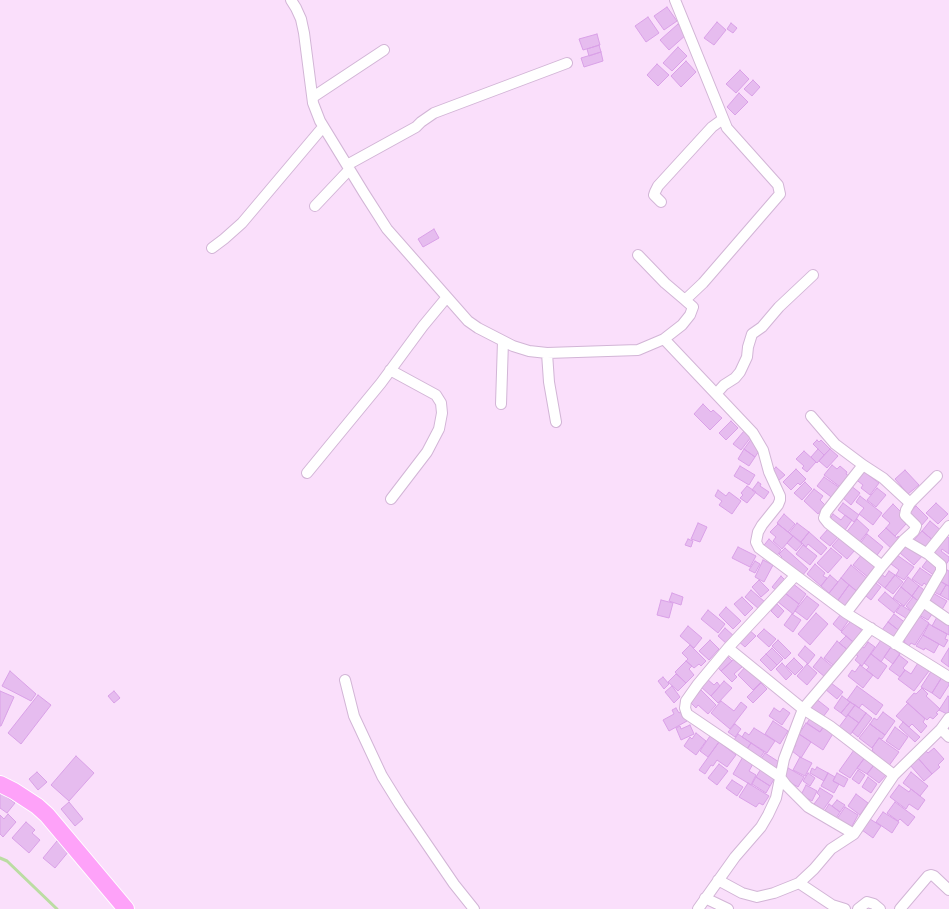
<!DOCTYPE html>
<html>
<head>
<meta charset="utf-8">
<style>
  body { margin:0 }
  canvas { display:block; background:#fdebfd }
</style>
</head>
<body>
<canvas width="949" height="909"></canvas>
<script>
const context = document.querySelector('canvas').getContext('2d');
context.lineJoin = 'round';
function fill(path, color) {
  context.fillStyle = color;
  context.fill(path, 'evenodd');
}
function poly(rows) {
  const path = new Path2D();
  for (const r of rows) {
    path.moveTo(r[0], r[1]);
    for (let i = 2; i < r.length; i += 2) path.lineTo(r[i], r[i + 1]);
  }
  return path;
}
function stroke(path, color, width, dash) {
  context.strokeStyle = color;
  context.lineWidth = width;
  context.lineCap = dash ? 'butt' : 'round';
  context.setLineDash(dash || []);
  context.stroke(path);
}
fill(poly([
  [0,0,949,0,949,909,0,909]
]), '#fadffb');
stroke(poly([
  [0,858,7,861,57,909]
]), '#bbdca3', 3);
const building = poly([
  [667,7,677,21,664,30,654,16,667,7],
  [648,17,659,33,646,42,635,26,648,17],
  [717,22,726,30,714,45,704,38,717,22],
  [731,23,737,28,733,33,727,29,731,23],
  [678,24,687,34,669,50,660,40,678,24],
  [597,34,600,45,583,50,579,39,597,34],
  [599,45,601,52,589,56,587,49,599,45],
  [678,47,687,56,672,71,663,63,678,47],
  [601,52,603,61,584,67,581,58,601,52],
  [686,61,696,72,681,87,671,76,686,61],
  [657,64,669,75,658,86,647,75,657,64],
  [740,70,749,79,736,93,726,84,740,70],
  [753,80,760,87,752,96,744,89,753,80],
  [739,93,748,102,735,115,727,107,739,93],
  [434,229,439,238,423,247,418,239,434,229],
  [703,404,711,412,713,410,722,418,710,430,694,414,703,404],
  [731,421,738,428,726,440,719,433,731,421],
  [744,431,751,437,741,450,733,444,744,431],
  [752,438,761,448,755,457,744,449,752,438],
  [817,440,819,442,821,440,830,449,824,455,813,444,817,440],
  [744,449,755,457,749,466,738,459,744,449],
  [818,449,824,455,817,463,811,457,818,449],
  [830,449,838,456,827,468,819,461,830,449],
  [804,451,816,462,807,472,802,468,804,466,796,459,804,451],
  [832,465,837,469,840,466,847,472,846,474,849,476,843,489,824,475,832,465],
  [740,466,755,475,749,485,734,476,740,466],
  [776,467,785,475,778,481,770,473,776,467],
  [796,469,806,479,800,485,798,483,791,490,783,482,796,469],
  [905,470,919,485,908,494,895,479,905,470],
  [863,471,879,483,870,495,861,488,863,485,854,478,863,471],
  [824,477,840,488,835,500,817,486,824,477],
  [758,482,761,484,760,486,769,492,764,499,752,490,758,482],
  [805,482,812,489,802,500,794,493,805,482],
  [850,485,860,493,851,505,843,498,850,485],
  [747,486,756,492,747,503,740,498,743,495,741,493,747,486],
  [877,488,886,495,876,507,867,500,877,488],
  [814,489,823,496,820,500,825,505,818,514,804,501,814,489],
  [718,490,726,496,729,492,741,501,732,514,719,505,722,501,715,496,718,490],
  [860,496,882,513,873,525,859,514,864,508,856,502,860,496],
  [843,503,859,515,854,522,838,510,843,503],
  [936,503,948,514,938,524,926,513,936,503],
  [893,504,904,515,901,519,906,524,895,536,886,528,890,523,882,516,893,504],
  [916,506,928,518,921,526,907,516,916,506],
  [784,514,795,524,788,532,777,523,784,514],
  [833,514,841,520,845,515,852,520,843,533,828,522,833,514],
  [857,519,869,530,858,544,845,534,857,519],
  [930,521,943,532,935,542,922,531,930,521],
  [698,523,707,527,700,542,691,539,698,523],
  [797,523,809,532,801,542,789,533,797,523],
  [778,524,793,536,782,549,773,541,776,537,770,532,778,524],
  [886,528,897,538,898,536,903,541,894,551,878,536,886,528],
  [828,529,838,537,830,546,820,538,828,529],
  [922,531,935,542,927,552,914,540,922,531],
  [809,532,827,548,821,555,808,544,806,547,801,542,809,532],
  [867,534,883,547,875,558,859,545,867,534],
  [842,535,855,550,847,559,832,546,842,535],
  [944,535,949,538,949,554,942,549,941,551,949,557,949,560,945,566,930,554,944,535],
  [793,536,802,544,796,551,787,543,793,536],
  [688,539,693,541,691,547,685,545,688,539],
  [769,539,781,550,774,560,761,549,769,539],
  [905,543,924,554,914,565,900,553,903,550,900,548,905,543],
  [803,545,817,556,810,565,796,554,803,545],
  [738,547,756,556,750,567,732,558,738,547],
  [785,548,808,569,801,577,779,560,782,557,779,554,785,548],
  [831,548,842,557,828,573,817,563,831,548],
  [863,553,879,565,869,578,853,565,863,553],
  [897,555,914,567,904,580,896,575,899,570,891,564,897,555],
  [928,559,941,568,935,576,922,567,928,559],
  [763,560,773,565,764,582,755,577,763,560],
  [755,561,760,564,755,573,749,570,755,561],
  [815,564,825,573,823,576,827,578,821,586,807,574,815,564],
  [851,565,869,580,859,593,841,578,851,565],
  [920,568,936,579,930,588,924,583,922,586,912,579,920,568],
  [947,570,949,571,949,586,940,581,947,570],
  [889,571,895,575,885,588,875,580,880,573,885,577,889,571],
  [830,575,838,582,829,593,821,586,830,575],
  [895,575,903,582,893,594,885,588,895,575],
  [781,576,787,582,778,592,772,587,781,576],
  [908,577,919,586,912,596,901,587,908,577],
  [841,578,849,585,836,603,827,596,841,578],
  [759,580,769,590,761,597,752,587,759,580],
  [872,580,881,587,871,600,862,593,872,580],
  [940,581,946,585,940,595,934,592,940,581],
  [792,583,806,594,799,604,785,593,792,583],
  [849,585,859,593,845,610,836,603,849,585],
  [946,585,949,586,949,600,940,595,946,585],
  [919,586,928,593,921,603,912,596,919,586],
  [901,587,912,596,904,606,893,598,901,587],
  [751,590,765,602,759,609,745,597,751,590],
  [885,592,900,605,894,613,878,600,885,592],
  [931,592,947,601,940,613,925,603,931,592],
  [672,593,683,597,681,605,669,601,672,593],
  [785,593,799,604,793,614,778,602,785,593],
  [807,596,819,605,807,620,795,611,807,596],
  [742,597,753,608,745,616,734,604,742,597],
  [913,597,921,603,914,613,906,606,913,597],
  [661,600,673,603,669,618,657,615,661,600],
  [777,604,784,611,778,618,771,611,777,604],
  [923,604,934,611,928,620,917,614,923,604],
  [901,605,914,613,909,620,896,612,901,605],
  [726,607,741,621,733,629,719,615,726,607],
  [708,610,725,624,718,633,701,619,708,610],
  [816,613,828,624,810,645,798,634,816,613],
  [792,614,801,620,793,632,784,625,792,614],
  [841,614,849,620,841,631,833,624,841,614],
  [894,614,907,624,901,632,888,622,894,614],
  [916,614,929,623,915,645,911,643,909,646,904,642,905,640,902,638,916,614],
  [937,617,949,622,949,635,932,626,937,617],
  [851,621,865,633,856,644,841,632,851,621],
  [888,622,901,632,896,640,882,630,888,622],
  [929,624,947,634,945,639,948,640,944,647,923,635,929,624],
  [688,626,702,638,694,648,680,636,688,626],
  [725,628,735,637,728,645,718,636,725,628],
  [748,629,756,636,745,647,737,640,748,629],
  [764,629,776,639,769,647,757,636,764,629],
  [923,635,939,644,934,653,925,648,924,650,916,646,923,635],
  [846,636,854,643,848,650,839,643,846,636],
  [710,640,719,649,709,660,699,651,710,640],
  [778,640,791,653,785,659,772,646,778,640],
  [881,640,891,647,881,662,871,654,881,640],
  [837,641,850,652,844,659,841,656,833,665,824,658,837,641],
  [868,642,875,647,862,666,855,660,858,656,855,654,861,646,864,648,868,642],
  [690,645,706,661,701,666,699,664,694,668,686,661,688,659,682,653,690,645],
  [805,646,815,655,808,664,798,655,805,646],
  [891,647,900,654,893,664,884,657,891,647],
  [772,648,783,659,777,665,766,654,772,648],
  [949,648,949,667,941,661,949,648],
  [725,654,732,661,721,671,715,664,725,654],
  [766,654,777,665,771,671,760,660,766,654],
  [871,654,887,666,878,679,866,670,869,667,864,663,871,654],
  [899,655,908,662,903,668,905,670,900,677,889,669,899,655],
  [821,657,833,667,825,677,813,667,821,657],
  [794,658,803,667,795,675,786,666,794,658],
  [734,659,742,667,734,674,737,677,732,682,721,671,734,659],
  [686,661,692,666,689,669,694,675,686,683,675,672,686,661],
  [782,663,792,674,786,680,776,669,782,663],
  [918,663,929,671,914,691,898,679,905,670,911,674,918,663],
  [807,664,817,673,807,685,797,676,807,664],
  [860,665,873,675,863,688,848,676,852,670,855,672,860,665],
  [746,666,762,681,753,690,738,675,746,666],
  [932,670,942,677,932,693,921,687,932,670],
  [10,671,36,694,31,701,2,686,10,671],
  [676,674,686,683,678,691,668,682,676,674],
  [663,677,669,684,664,689,658,681,663,677],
  [942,677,949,682,949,685,940,699,932,693,942,677],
  [707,679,714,685,717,682,720,686,711,696,700,686,707,679],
  [724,681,732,688,718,703,711,696,724,681],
  [761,683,767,689,753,703,747,697,761,683],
  [831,683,843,692,837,699,825,689,831,683],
  [672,686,680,697,674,703,665,692,672,686],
  [857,686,883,705,876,715,862,704,859,708,847,700,857,686],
  [922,688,928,694,926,696,940,709,936,713,938,714,933,719,930,717,927,720,906,702,914,693,916,694,922,688],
  [701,690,716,705,708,714,698,705,696,708,690,702,701,690],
  [0,691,14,697,1,726,0,726,0,691],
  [114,691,120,698,114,703,108,696,114,691],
  [38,695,51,705,21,744,8,733,38,695],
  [842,696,850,702,841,713,834,708,842,696],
  [948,696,949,697,949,715,939,710,948,696],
  [815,698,829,709,823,717,809,707,815,698],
  [721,701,734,711,741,702,747,707,730,729,711,713,721,701],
  [850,702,855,705,846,717,841,713,850,702],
  [908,703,925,719,923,722,927,726,921,733,912,724,909,727,896,716,908,703],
  [855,705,866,713,859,723,848,715,855,705],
  [676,708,679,713,682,711,687,721,669,731,663,720,674,714,672,710,676,708],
  [774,708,780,712,783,708,790,713,782,725,769,716,774,708],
  [883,712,895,721,885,735,870,724,874,718,877,720,883,712],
  [866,713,872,718,858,737,852,732,866,713],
  [848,715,859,723,850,735,839,727,848,715],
  [811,717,824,726,820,732,807,723,811,717],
  [773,721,788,731,780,744,765,734,773,721],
  [903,722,920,737,915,742,899,727,903,722],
  [806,723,820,732,824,726,834,732,823,750,799,734,806,723],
  [735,724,741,729,735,737,728,732,735,724],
  [870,724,885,735,882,739,879,738,872,748,859,738,870,724],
  [690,725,694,734,681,740,676,728,680,726,681,729,690,725],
  [895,727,908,737,899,750,886,741,895,727],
  [754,728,775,741,767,753,742,737,745,732,749,735,754,728],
  [696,733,706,741,696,755,684,746,690,737,692,739,696,733],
  [738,734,751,743,745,752,732,743,738,734],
  [799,734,811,742,801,758,792,751,796,745,793,742,799,734],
  [710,736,719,742,708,757,700,751,710,736],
  [879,738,899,752,888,767,873,756,875,753,872,751,873,748,872,748,879,738],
  [719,742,736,755,727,767,717,760,713,766,711,765,705,774,699,770,719,742],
  [751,743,764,752,758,761,745,752,751,743],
  [923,748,928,753,934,748,944,759,938,765,940,767,932,774,915,755,923,748],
  [854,750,865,757,850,778,839,771,854,750],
  [765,753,779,762,774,771,759,762,765,753],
  [744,755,754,762,749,771,756,775,751,785,733,774,744,755],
  [867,755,876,762,867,774,857,768,867,755],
  [76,756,94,773,69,801,51,785,76,756],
  [800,757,812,763,805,776,793,770,800,757],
  [918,758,932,774,924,781,910,765,918,758],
  [876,763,888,773,879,783,867,774,876,763],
  [719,764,728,771,717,785,708,778,719,764],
  [762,767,776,776,770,786,756,777,762,767],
  [817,767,828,773,824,781,810,773,812,768,815,770,817,767],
  [788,768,804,777,798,787,783,778,788,768],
  [858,770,865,775,859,784,852,779,858,770],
  [37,772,47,782,38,790,29,779,37,772],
  [911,772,928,786,920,796,903,783,911,772],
  [808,773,815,778,810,786,803,781,808,773],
  [828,773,835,777,833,781,839,784,834,793,821,786,828,773],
  [837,773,848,779,844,787,833,781,837,773],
  [756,777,770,786,766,793,752,784,756,777],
  [868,777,877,784,871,793,862,787,868,777],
  [732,780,743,787,737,796,726,788,732,780],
  [748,783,769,796,763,805,759,803,756,807,739,797,748,783],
  [806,785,817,791,812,801,801,795,806,785],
  [899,785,909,792,911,789,925,800,918,810,909,804,906,809,890,797,899,785],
  [820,788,833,796,823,810,814,804,820,796,817,793,820,788],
  [0,792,15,803,7,813,0,808,0,792],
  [856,794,868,803,860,815,848,806,856,794],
  [837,800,845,805,840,812,832,806,837,800],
  [69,802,83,819,75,826,61,809,69,802],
  [895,802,915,817,908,826,900,819,898,821,887,813,895,802],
  [829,804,840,812,835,820,824,812,829,804],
  [845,807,858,815,851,828,837,819,845,807],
  [883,812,899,822,892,833,876,822,883,812],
  [8,814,16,822,3,837,0,834,0,815,4,819,8,814],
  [870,819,881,826,873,838,862,830,870,819],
  [26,822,35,830,32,833,40,840,29,853,12,838,26,822],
  [57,841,69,851,55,868,43,858,57,841]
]);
fill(building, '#e6bcef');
stroke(building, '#daa1e8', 1);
const minor = poly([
  [291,0,296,8,301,19,304,33,313,103,320,121,364,193,387,229,468,321,478,328,513,346,529,351,547,353,638,350,664,339,682,325,690,315,693,307,685,300,703,283,780,194,778,185,727,128,675,0],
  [313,97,384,50],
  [347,165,416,127,421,122,434,113,567,63],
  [661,202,654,195,655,192,658,186,712,127,723,119],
  [315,206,349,170],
  [212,248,224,239,242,223,323,127],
  [638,255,665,283,685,300],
  [664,339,753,433,763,450,769,472,780,496,780,500,778,505,762,525,758,532,756,542,759,548,846,613,949,677],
  [547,353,549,382,556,422],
  [390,370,436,395,441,403,442,413,439,429,427,452,391,499],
  [716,394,724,385,735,378,740,372,747,357,748,347,752,334,762,327,779,307,813,275],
  [501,404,503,341],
  [811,416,835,444,863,465,883,478,910,503],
  [863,465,826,512,824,518,828,523,882,566],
  [307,473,381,383,423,326,447,297],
  [904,540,928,554],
  [795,576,728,648,698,684,686,701,685,708,687,714,780,777,786,785,808,807,854,834],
  [923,602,949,620],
  [846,613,882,566,904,540,914,531,916,526,905,515,906,510,910,503,937,476],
  [895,644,923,602,941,571,941,565,928,554,928,552,949,526],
  [728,648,803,709,830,726,894,775],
  [345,680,354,716,382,776,400,805,454,884,474,909],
  [941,729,949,737],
  [718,880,742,893,757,897,774,893,799,883,814,869,831,849,854,834,894,775,941,729,949,718],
  [799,883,832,905,845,909],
  [705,898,728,909],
  [698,909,735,857,761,827,768,815,776,798,784,759,803,709,843,662,871,628],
  [858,909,867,902,874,904,880,909],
  [900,909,928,876,931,875,934,876,949,890]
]);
const primary = poly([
  [0,784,14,791,37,806,47,815,126,909]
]);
stroke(minor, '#d2b5d6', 12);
stroke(primary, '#fff', 18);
stroke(minor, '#fff', 10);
stroke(primary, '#fea2f9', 16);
</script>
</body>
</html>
